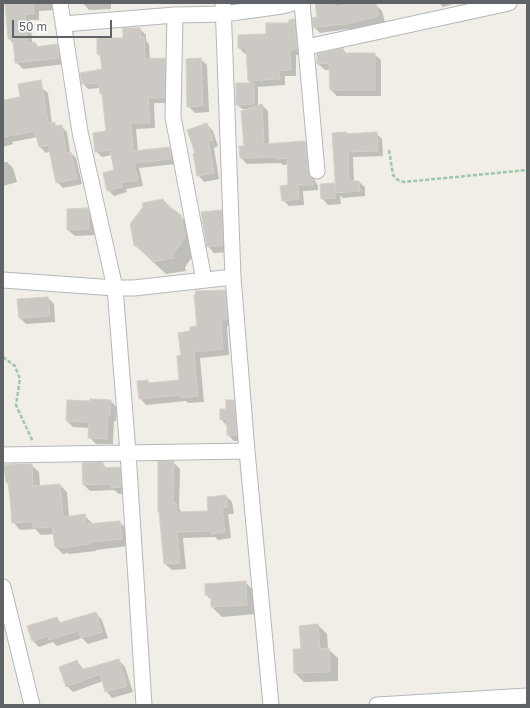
<!DOCTYPE html>
<html>
<head>
<meta charset="utf-8">
<style>
  body { margin:0 }
  #map { position:relative; width:530px; height:708px; overflow:hidden; background:#f0eee7; font-family:"Golos Text",sans-serif }
  canvas { display:block }
  .frame { position:absolute; inset:0; border:4px solid #5f6267; pointer-events:none }
  .scale { position:absolute; left:12px; top:20px; width:100px; height:18px; box-sizing:border-box; border:2px solid #5f6267; border-top:0; padding-left:5px; font-size:12px; line-height:14px; white-space:nowrap; color:#5f6267; -webkit-text-stroke:3px #fff; paint-order:stroke }
</style>
</head>
<body>
<div id="map">
<canvas width="530" height="708"></canvas>
<div class="frame"></div>
<div class="scale">50 m</div>
</div>
<script>
const context = document.querySelector('canvas').getContext('2d');
context.lineJoin = 'round';
function fill(path, color) {
  context.fillStyle = color;
  context.fill(path, 'evenodd');
}
function poly(rows) {
  const path = new Path2D();
  for (const r of rows) {
    path.moveTo(r[0], r[1]);
    for (let i = 2; i < r.length; i += 2) path.lineTo(r[i], r[i + 1]);
  }
  return path;
}
function stroke(path, color, width, dash) {
  context.strokeStyle = color;
  context.lineWidth = width;
  context.lineCap = dash ? 'butt' : 'round';
  context.setLineDash(dash || []);
  context.stroke(path);
}
fill(poly([
  [6,3,59,3,57,10,39,11,39,20,31,20,32,43,35,43,39,47,57,45,63,51,65,64,23,69,16,62,15,45,9,39],
  [83,3,111,3,111,9,89,10],
  [316,3,369,3,376,5,382,11,385,22,350,31,348,29,320,33,314,27,318,18],
  [439,3,457,3,443,7],
  [294,20,300,26,303,55,296,55,296,76,285,76,285,85,257,87,258,88,258,106,262,105,268,111,269,144,305,142,311,149,314,179,318,186,318,190,303,191,304,205,289,206,283,200,289,186,289,164,283,165,281,163,247,164,241,158,245,147,251,109,242,109,237,105,252,84,249,81,247,54,245,54,239,48,290,24],
  [140,29,146,35,146,40,149,44,150,60,165,59,170,65,170,103,154,103,155,128,136,129,138,152,169,148,175,154,176,164,139,168,143,186,126,189,127,192,114,196,108,190,115,171,112,155,102,157,96,151,107,132,103,96,101,94,100,88,88,89,83,83,103,70,101,57,98,54],
  [343,49,347,54,374,54,381,60,381,96,337,96,331,90,330,70,325,70,318,64],
  [200,59,207,65,209,112,195,113,188,106],
  [42,88,48,93,52,124,54,123,58,127,61,126,67,132,70,152,76,158,82,184,63,188,57,182,51,151,46,153,40,147,37,137,12,142,13,144,3,147,3,101,21,98],
  [207,124,213,131,218,146,214,148,219,179,204,182,198,175,196,154],
  [376,133,382,139,383,156,353,157,354,182,359,182,365,187,365,196,343,198,340,195,341,204,328,205,322,198,333,184,337,187,346,134,347,135],
  [3,162,7,162,13,168,17,182,3,186],
  [163,200,194,229,197,250,185,267,186,271,166,274,135,245],
  [87,209,94,215,95,235,75,236,68,230],
  [221,211,228,218,229,252,214,253,208,246],
  [225,291,231,297,233,326,227,326,229,355,200,358,204,402,188,403,186,401,146,405,140,398,148,381,151,384,180,381,182,356,191,332,198,327],
  [48,298,54,304,55,322,26,324,20,318],
  [111,401,117,408,116,421,114,421,113,444,96,444,89,437,90,428,73,427,67,421],
  [233,401,240,407,243,441,234,441,228,435,227,426,221,419],
  [173,462,180,469,179,508,182,513,209,512,226,496,232,502,234,514,228,514,231,538,218,540,215,537,183,538,186,569,172,570,165,564,160,514,159,512],
  [102,463,107,469,119,468,126,475,127,493,119,494,114,490,90,491,84,485],
  [31,465,39,472,40,486,60,485,67,492,69,517,84,515,92,523,92,525,119,522,127,529,128,546,96,550,96,551,69,554,68,553,63,554,56,547,54,534,41,535,35,529,20,530,13,522,9,485,7,482],
  [245,582,255,592,256,614,222,617,212,607,212,600,206,595],
  [96,613,102,620,108,638,88,644,82,638,57,646,53,642,39,647,32,640,57,618,62,624],
  [318,625,327,634,328,649,338,658,338,681,304,682,295,673,302,650],
  [119,660,125,667,133,692,112,698,106,691,103,681,73,692,67,686,77,661,84,670]
]), '#0003');
const building = poly([
  [5,3,33,3,34,14,25,14,27,43,35,42,35,47,57,44,59,58,15,63,13,39,8,39,5,3],
  [315,3,335,3,335,7,356,3,376,3,379,16,343,25,342,24,313,28,312,18,317,17,315,3],
  [294,19,297,49,290,50,291,70,279,71,280,79,248,81,246,48,238,48,238,35,266,34,266,23,289,23,289,20,294,19],
  [123,28,140,28,141,37,144,37,145,59,165,58,164,98,148,98,150,123,131,123,133,151,170,147,171,159,134,163,138,180,121,183,122,187,107,191,103,173,114,170,110,150,95,152,93,133,106,131,102,94,100,94,99,83,82,84,80,73,102,69,100,54,97,54,97,38,123,38,123,28],
  [343,48,343,53,375,53,375,90,330,90,329,63,317,64,317,54,343,48],
  [201,58,203,106,187,107,186,59,201,58],
  [41,80,48,123,55,122,55,126,62,125,66,153,71,152,77,179,56,183,48,145,39,147,35,131,3,137,3,100,20,97,18,84,41,80],
  [236,83,254,83,254,104,236,105,236,83],
  [262,104,264,144,305,141,308,172,312,179,313,185,298,185,299,199,282,201,280,186,288,185,287,158,276,159,275,157,240,158,239,146,244,146,241,111,262,104],
  [207,123,213,140,208,141,214,173,197,176,193,154,195,153,187,130,207,123],
  [346,132,346,134,377,132,378,151,348,152,349,181,359,181,360,191,336,193,332,133,346,132],
  [334,183,335,198,321,199,320,184,334,183],
  [163,199,164,203,181,215,185,237,173,254,173,258,152,262,152,258,134,245,130,224,143,207,142,203,163,199],
  [88,208,89,229,67,230,67,209,88,208],
  [222,210,223,245,207,247,201,212,222,210],
  [225,290,227,320,221,320,223,349,194,352,198,396,181,398,181,395,139,399,137,381,148,380,148,383,179,380,177,356,181,355,178,333,190,331,190,327,197,326,194,295,196,295,195,291,225,290],
  [48,297,50,316,19,318,17,299,48,297],
  [90,399,111,400,110,415,108,415,107,439,88,438,89,422,66,421,67,400,90,401,90,399],
  [226,400,234,400,237,435,227,435,227,419,220,420,220,409,226,409,226,400],
  [158,461,174,461,173,503,176,503,177,512,208,511,207,497,226,495,228,507,222,508,225,532,211,534,210,531,177,532,180,563,164,564,159,512,158,512,158,461],
  [103,462,103,468,120,467,121,487,111,488,111,485,107,484,83,485,82,463,103,462],
  [13,464,32,464,33,486,60,484,63,517,85,514,86,524,120,521,122,539,89,542,89,544,61,548,61,546,55,547,52,527,33,528,33,522,12,523,10,498,8,483,6,483,4,465,13,464],
  [246,581,247,605,211,607,211,595,205,595,205,584,246,581],
  [96,612,102,632,81,638,78,631,49,640,48,636,32,641,27,626,57,617,59,623,96,612],
  [318,624,320,649,329,648,330,672,294,673,293,649,301,649,299,626,318,624],
  [119,659,127,686,105,692,100,674,66,687,59,667,77,660,81,670,119,659]
]);
fill(building, '#ccc9c4');
stroke(building, '#d4cfc6', 1);
const minor = poly([
  [60,3,80,132,115,288,128,453,144,705],
  [223,3,233,277,247,451,271,705],
  [302,3,317,171],
  [175,15,173,117,204,280],
  [63,24,175,15,224,14,282,6,293,3],
  [307,47,509,3],
  [3,280,115,288,134,288,233,277],
  [3,455,247,451],
  [3,587,32,705],
  [377,705,527,696]
]);
stroke(minor, '#b4b7bb', 17);
stroke(poly([
  [389,150,393,175,398,180,404,182,527,170],
  [3,357,15,366,20,379,16,405,33,442]
]), '#9fc7a9', 2.5, [4, 2]);
stroke(minor, '#fff', 15);
</script>
</body>
</html>
